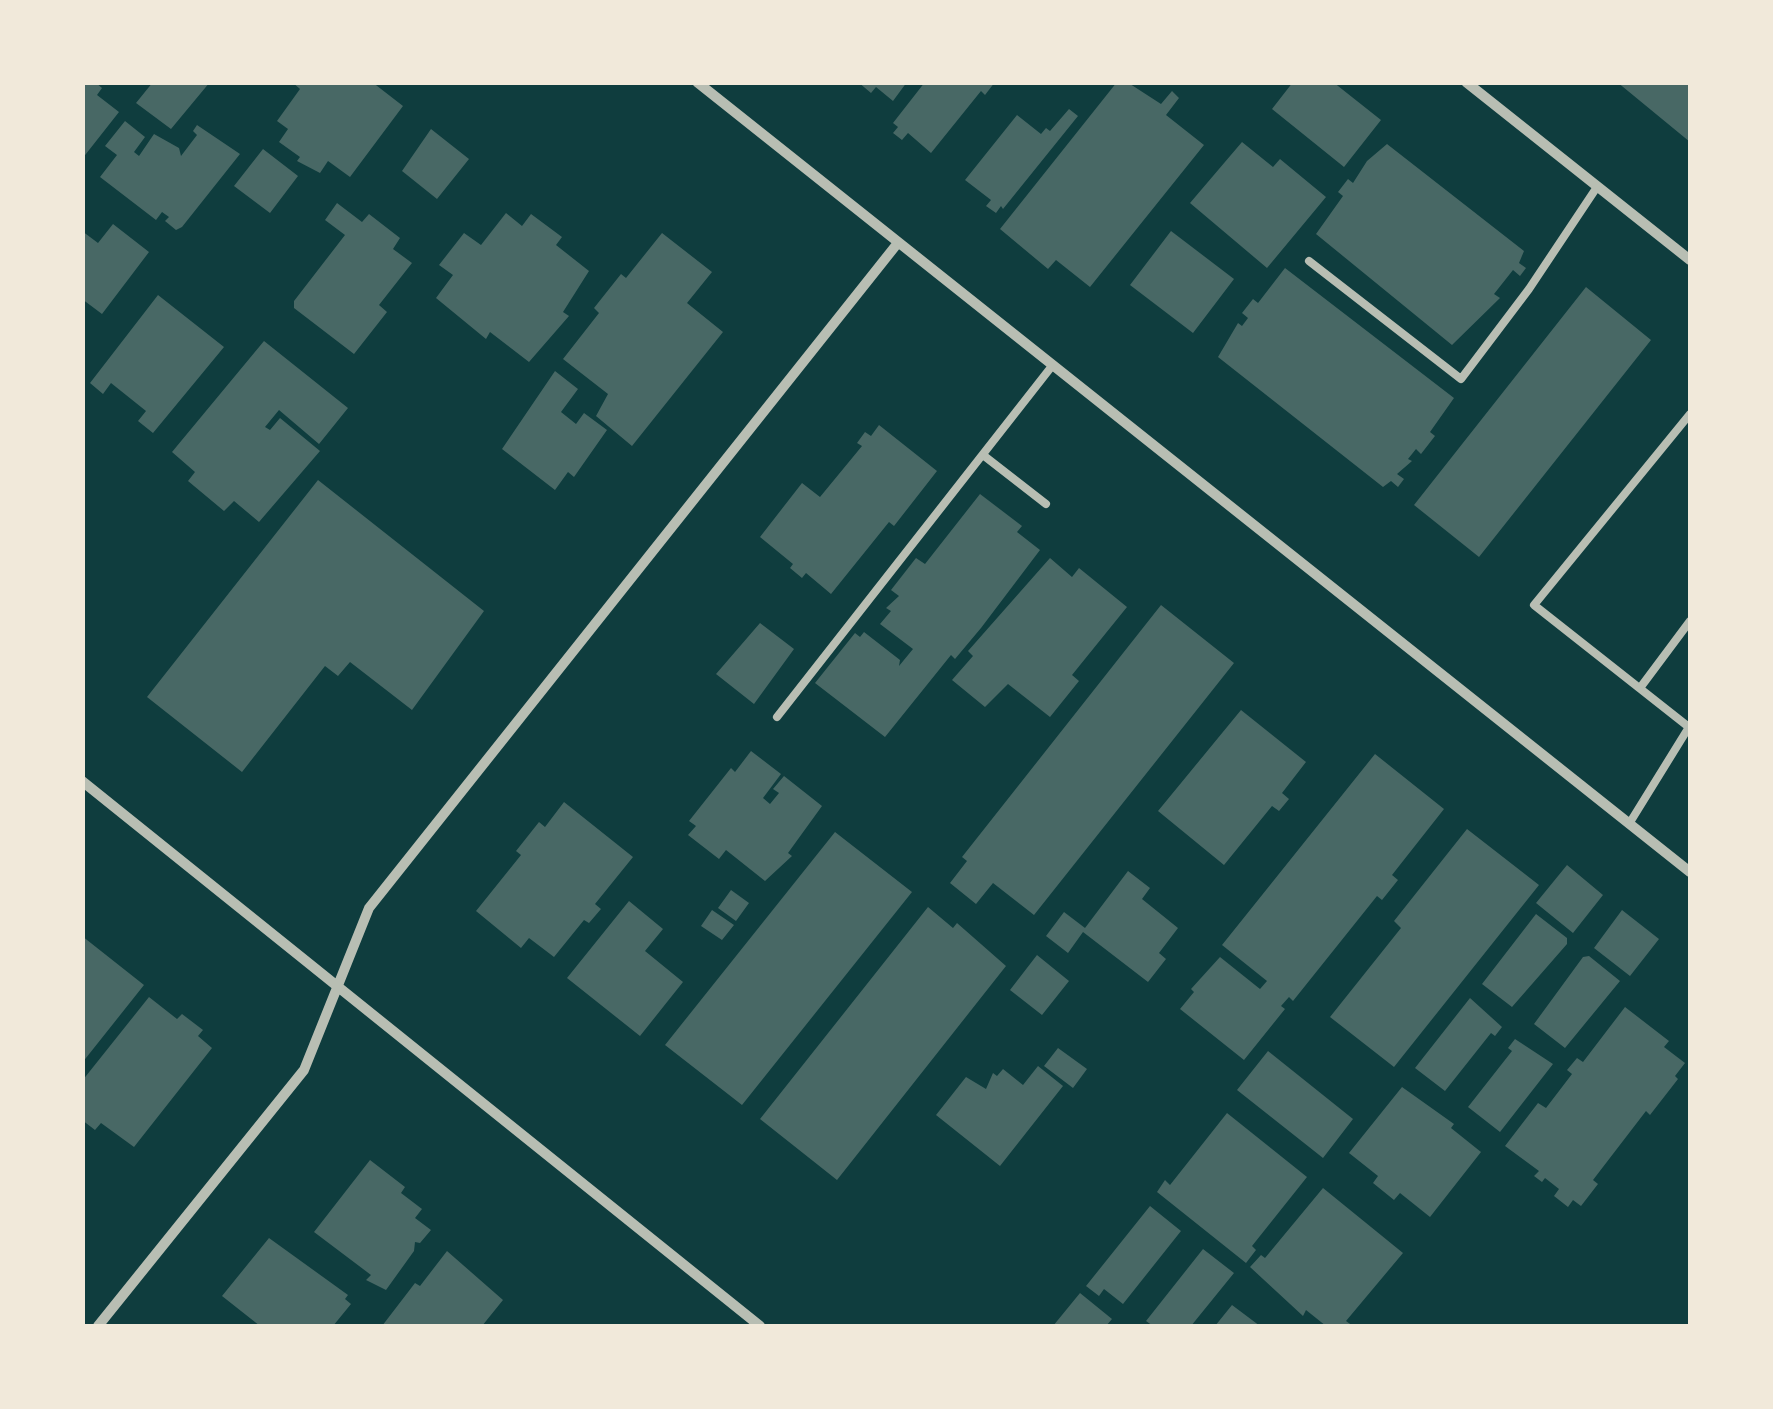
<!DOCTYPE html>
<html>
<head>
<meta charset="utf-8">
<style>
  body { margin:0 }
  #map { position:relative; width:1773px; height:1409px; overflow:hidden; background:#0f3d3e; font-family:Bitter,serif }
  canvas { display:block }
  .frame { position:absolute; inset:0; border:85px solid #f1e9da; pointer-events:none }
</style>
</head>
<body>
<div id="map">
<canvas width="1773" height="1409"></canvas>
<div class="frame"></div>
</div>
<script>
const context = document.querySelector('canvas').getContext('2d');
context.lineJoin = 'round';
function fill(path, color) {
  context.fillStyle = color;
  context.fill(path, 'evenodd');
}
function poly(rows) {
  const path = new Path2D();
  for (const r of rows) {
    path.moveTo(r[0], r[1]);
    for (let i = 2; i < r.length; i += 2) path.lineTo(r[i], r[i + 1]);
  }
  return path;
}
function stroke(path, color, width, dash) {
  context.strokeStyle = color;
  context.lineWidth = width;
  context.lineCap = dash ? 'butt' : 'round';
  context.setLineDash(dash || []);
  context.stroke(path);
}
fill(poly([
  [82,82,95,82,102,88,97,95,119,112,82,159],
  [153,82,210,82,171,129,136,103],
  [292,82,372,82,403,106,350,177,328,161,320,173,297,161,300,157,279,142,288,129,277,121,300,89],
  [858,82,907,82,893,101,876,87,871,93],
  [925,82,995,82,985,95,981,91,931,153,908,133,902,140,893,133,898,127,893,123],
  [1117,82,1127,82,1161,104,1172,91,1179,98,1166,115,1204,145,1090,287,1056,260,1048,269,1000,229],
  [1293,82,1333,82,1381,120,1344,167,1272,109],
  [1617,82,1690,82,1690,142],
  [1069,109,1078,116,1003,209,1001,206,996,213,986,206,991,200,965,180,1017,115,1041,134,1046,128,1050,131],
  [125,121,145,137,134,152,139,156,154,134,179,148,181,156,197,135,193,131,197,125,240,154,182,227,176,230,165,221,169,217,162,212,156,220,100,177,117,155,105,146],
  [431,129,469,159,437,199,402,171],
  [1242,142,1273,167,1280,159,1326,197,1267,268,1190,203],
  [1387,144,1524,251,1519,263,1526,268,1520,276,1513,270,1494,294,1500,298,1452,345,1316,234,1343,196,1338,192,1348,179,1353,183,1367,161],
  [263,149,298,176,270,213,234,186],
  [337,203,362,222,369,214,400,238,393,249,412,263,379,305,387,312,354,354,294,308,294,301,345,235,325,220],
  [506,213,522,226,531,214,562,237,556,245,589,271,563,312,569,316,529,362,490,332,486,339,436,298,453,275,439,265,464,233,481,245],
  [113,224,149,252,102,314,82,299,82,231,98,243],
  [1171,231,1234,279,1193,333,1130,285],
  [662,233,712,272,687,303,723,332,632,446,596,416,608,394,563,359,599,313,594,308,621,274,626,278],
  [1285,268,1454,398,1430,432,1435,436,1421,454,1416,449,1408,459,1412,461,1397,474,1404,479,1398,487,1391,481,1383,487,1218,357,1238,323,1242,326,1248,318,1242,313,1253,299,1258,303],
  [1586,287,1651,340,1479,557,1414,505],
  [158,295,224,347,153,433,138,421,146,411,111,383,103,394,90,383],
  [264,341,348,408,319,444,279,410,265,427,270,430,280,418,320,451,259,522,234,501,224,511,188,481,195,472,172,452],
  [555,371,578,389,561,412,576,424,584,413,607,430,574,477,568,472,555,490,502,449],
  [879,425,937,471,894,526,889,522,831,594,806,573,802,578,790,568,793,564,760,537,802,483,820,497,862,446,857,443,865,432,871,436],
  [318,480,484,611,412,710,350,662,338,676,325,666,242,772,147,697],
  [980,494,1022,526,1017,532,1040,550,981,628,955,659,951,655,885,737,815,683,855,633,860,637,864,632,900,660,899,666,913,649,880,624,891,611,886,608,899,596,891,590,916,558,925,564],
  [1050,558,1072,577,1079,568,1127,607,1072,675,1079,681,1050,717,1008,684,985,707,952,680,973,656,968,651],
  [1161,605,1234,663,1034,915,993,883,976,904,950,883,967,861,962,857],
  [760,623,794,649,754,704,716,674],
  [1241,710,1306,762,1282,793,1289,799,1279,811,1272,806,1224,865,1158,811],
  [751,751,781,774,763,798,770,804,779,793,773,789,784,776,822,806,788,853,792,856,765,881,726,850,719,859,688,835,696,826,689,821,731,768,735,772],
  [1375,754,1444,809,1392,875,1398,880,1382,900,1377,896,1293,1001,1289,997,1281,1006,1285,1009,1244,1060,1180,1009,1194,992,1191,989,1220,957,1260,989,1267,981,1222,945],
  [564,802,633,857,595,904,601,909,589,923,584,920,554,957,529,938,521,948,476,911,521,855,516,851,539,822,545,827],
  [1467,829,1539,885,1394,1067,1330,1017,1401,928,1394,921],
  [835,832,912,892,742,1105,665,1045],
  [1567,865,1603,895,1573,933,1536,903],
  [1128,871,1150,888,1142,899,1178,928,1159,953,1166,959,1148,982,1083,932,1068,953,1046,936,1064,912,1085,928],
  [731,890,749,903,736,921,718,908],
  [629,901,663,929,645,951,683,982,640,1036,567,978],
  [928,907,953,928,957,923,1006,966,837,1180,760,1119],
  [712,910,734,925,722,940,701,926],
  [1622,910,1659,939,1630,976,1594,948],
  [1536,914,1567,938,1567,944,1512,1007,1482,984],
  [82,936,144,985,82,1063],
  [1037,955,1069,981,1042,1015,1010,990],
  [1589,956,1620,981,1565,1048,1534,1024,1583,957],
  [149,997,177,1019,182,1014,203,1030,198,1036,212,1048,134,1147,101,1123,95,1130,82,1120,82,1081],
  [1470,998,1502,1027,1495,1036,1491,1033,1445,1091,1415,1068],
  [1625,1007,1669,1041,1664,1047,1685,1063,1675,1076,1678,1079,1650,1115,1646,1111,1593,1180,1598,1184,1581,1206,1573,1200,1568,1207,1554,1196,1559,1189,1545,1178,1542,1182,1534,1176,1539,1171,1505,1146,1538,1103,1546,1108,1572,1074,1567,1070,1577,1058,1583,1062],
  [1515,1039,1553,1064,1500,1132,1468,1107,1512,1051,1508,1048],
  [1058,1048,1087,1069,1073,1088,1044,1066],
  [1268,1051,1353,1119,1323,1158,1237,1090],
  [1038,1066,1063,1086,1000,1166,936,1115,966,1077,986,1089,993,1073,997,1076,1003,1069,1023,1085],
  [1402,1087,1454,1124,1451,1128,1481,1152,1430,1217,1400,1193,1394,1200,1373,1183,1378,1176,1349,1153],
  [1227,1113,1307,1177,1252,1246,1256,1250,1246,1263,1157,1192,1165,1180,1170,1185],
  [370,1160,405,1187,401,1193,422,1209,415,1218,431,1230,420,1243,415,1242,414,1251,386,1290,366,1280,371,1275,314,1232],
  [1323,1188,1403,1253,1346,1321,1353,1326,1326,1326,1306,1310,1303,1316,1250,1267,1261,1255,1265,1258],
  [1150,1206,1181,1231,1123,1304,1104,1289,1099,1296,1086,1286],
  [269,1238,348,1295,345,1299,351,1304,333,1326,260,1326,222,1296],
  [1203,1249,1234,1273,1191,1326,1153,1326,1146,1321],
  [447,1251,503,1300,482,1326,382,1326,415,1283,420,1286],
  [1080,1293,1112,1319,1106,1326,1053,1326],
  [1232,1305,1260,1326,1215,1326]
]), '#486865');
stroke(poly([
  [1309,261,1461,379,1529,289,1597,187],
  [1690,414,1534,605,1690,728],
  [983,455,1046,504],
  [1640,688,1690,621],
  [777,717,1052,366],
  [1629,824,1689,727]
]), '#b8beb3', 8);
stroke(poly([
  [697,82,1690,872],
  [1466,82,1690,260],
  [82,781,760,1326],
  [98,1326,304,1070,369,908,897,244]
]), '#b8beb3', 10);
</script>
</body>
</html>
